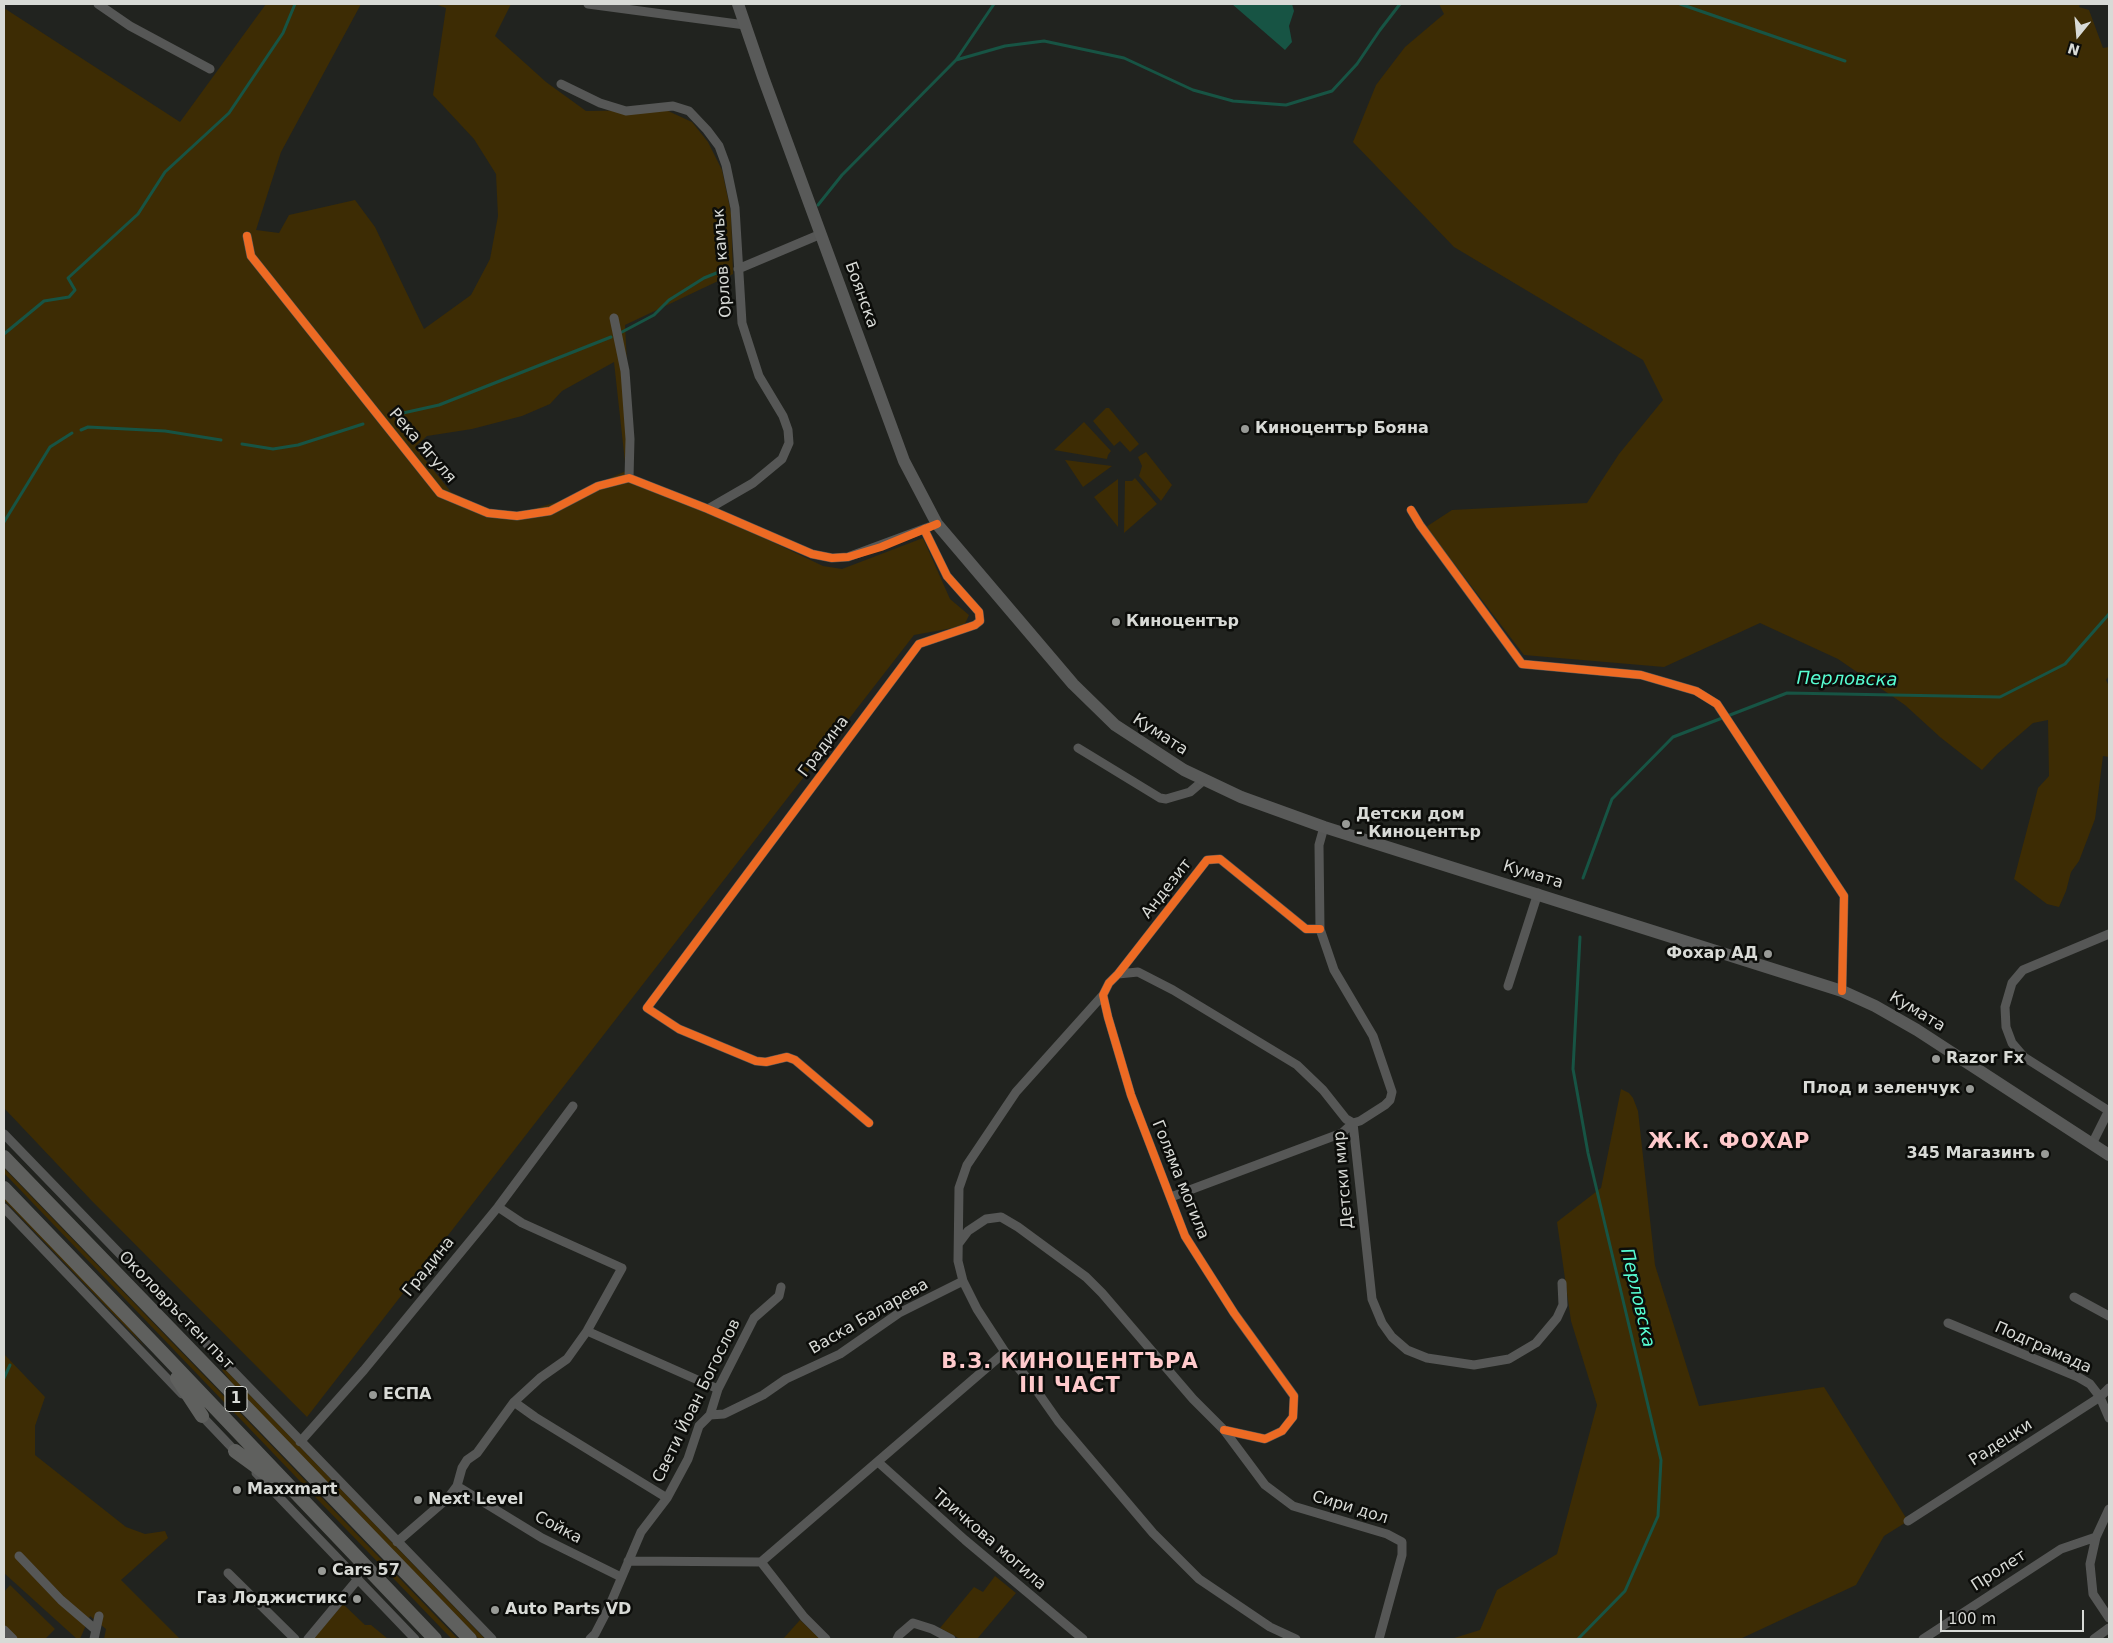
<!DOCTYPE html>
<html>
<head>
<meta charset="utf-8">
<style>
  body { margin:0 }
  #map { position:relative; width:2113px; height:1643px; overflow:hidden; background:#21231f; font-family:"DejaVu Sans",sans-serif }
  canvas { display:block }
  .frame { position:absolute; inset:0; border:5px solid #d8dad6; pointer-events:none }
  .north { position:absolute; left:2053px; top:10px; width:50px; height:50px; -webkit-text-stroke:4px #0c0d0a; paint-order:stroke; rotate:197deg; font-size:14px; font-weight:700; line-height:20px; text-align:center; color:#d8dad6 }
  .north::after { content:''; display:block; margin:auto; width:18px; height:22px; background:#d8dad6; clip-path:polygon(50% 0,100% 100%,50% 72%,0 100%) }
  .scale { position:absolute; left:1940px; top:1610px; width:144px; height:22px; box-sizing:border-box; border:2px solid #d8dad6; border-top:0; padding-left:6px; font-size:15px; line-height:18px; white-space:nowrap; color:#d8dad6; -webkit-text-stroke:4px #0c0d0a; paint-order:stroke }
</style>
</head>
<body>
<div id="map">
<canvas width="2113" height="1643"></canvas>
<div class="frame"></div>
<div class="north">N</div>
<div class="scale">100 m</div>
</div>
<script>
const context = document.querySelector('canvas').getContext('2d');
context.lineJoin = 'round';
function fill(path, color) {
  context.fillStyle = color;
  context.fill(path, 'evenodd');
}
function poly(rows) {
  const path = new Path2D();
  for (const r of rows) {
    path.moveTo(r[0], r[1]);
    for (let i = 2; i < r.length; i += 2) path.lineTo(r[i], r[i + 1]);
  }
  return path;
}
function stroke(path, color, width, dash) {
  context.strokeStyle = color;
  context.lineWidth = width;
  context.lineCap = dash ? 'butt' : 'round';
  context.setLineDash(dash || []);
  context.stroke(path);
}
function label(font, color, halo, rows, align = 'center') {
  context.font = font + ' "DejaVu Sans",sans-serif';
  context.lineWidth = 5;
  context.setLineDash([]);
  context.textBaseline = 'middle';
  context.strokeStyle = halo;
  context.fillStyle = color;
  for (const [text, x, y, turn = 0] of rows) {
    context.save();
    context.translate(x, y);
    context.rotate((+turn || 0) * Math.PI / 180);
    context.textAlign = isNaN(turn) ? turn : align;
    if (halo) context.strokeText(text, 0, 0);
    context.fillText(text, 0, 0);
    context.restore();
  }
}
fill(poly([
  [266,4,361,4,281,152,256,230,279,233,289,215,355,200,375,227,424,329,471,295,490,259,498,216,496,174,474,139,433,95,446,8,435,4,511,4,495,36,546,82,586,111,666,110,692,122,708,142,722,170,731,213,733,274,625,325,633,482,739,526,823,566,842,569,923,538,950,599,969,615,964,626,914,635,307,1417,91,1200,4,1108,4,8,180,122],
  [614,362,626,471,557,502,520,513,501,512,481,506,451,492,415,447,427,436,472,429,522,416,550,404,562,391],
  [1439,4,2080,4,2079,7,2089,10,2103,48,2109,47,2109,676,2106,680,2109,686,2109,757,2103,756,2095,819,2079,861,2071,872,2066,891,2059,907,2047,904,2014,879,2038,788,2049,776,2048,720,2033,723,1997,754,1982,770,1940,737,1905,705,1838,659,1760,623,1664,667,1524,655,1426,527,1452,510,1587,503,1619,454,1663,400,1643,360,1454,247,1353,142,1376,85,1405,47,1444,14],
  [1106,408,1109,408,1139,444,1130,452,1120,441,1114,446,1093,421],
  [1084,422,1111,451,1108,455,1107,459,1054,450],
  [1146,452,1172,485,1161,501,1139,476,1142,466,1138,457],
  [1065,460,1112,466,1083,487],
  [1135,478,1157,504,1124,533,1125,481,1132,481],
  [1118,479,1118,527,1094,497],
  [1621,1089,1629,1093,1633,1098,1638,1111,1655,1265,1699,1406,1824,1387,1908,1521,1884,1536,1856,1585,1740,1639,1451,1639,1480,1630,1497,1590,1557,1554,1597,1405,1571,1321,1557,1222,1601,1188],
  [4,1168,458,1639,452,1639,443,1630,4,1173],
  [4,1195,116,1312,146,1348,4,1200],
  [4,1354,45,1397,35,1426,35,1455,126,1527,145,1534,165,1531,168,1538,121,1580,180,1639,104,1639,106,1629,90,1616,80,1639,77,1639,4,1573],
  [224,1368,485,1639,479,1639,235,1387,222,1370],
  [995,1576,1016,1593,977,1639,960,1639,940,1628,974,1587,983,1592],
  [10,1585,55,1629,45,1639,17,1639,4,1627,4,1592],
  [343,1604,365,1625,371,1625,388,1639,313,1639],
  [800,1620,820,1639,783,1639]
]), '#3d2c04');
fill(poly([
  [1232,4,1292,4,1294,11,1289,26,1292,42,1285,50]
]), '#175444');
stroke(poly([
  [1680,4,1845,61],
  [956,60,1005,46,1044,41,1124,58,1193,90,1233,101,1286,105,1332,91,1357,64,1380,30,1400,4],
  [818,205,842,175,956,60,994,4],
  [622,332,654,315,669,300,704,278,724,270],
  [4,334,44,301,69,297,75,290,68,278,138,214,165,172,229,113,283,33,295,4],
  [394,415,439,405,611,337],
  [81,430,88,427,165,431,221,440],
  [242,444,273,449,298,445,363,424],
  [4,522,50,447,72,433],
  [1583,878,1612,799,1673,737,1787,693,2000,697,2065,664,2109,614],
  [4,1378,10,1365],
  [1578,1639,1625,1591,1658,1516,1661,1460,1588,1153,1573,1069,1580,937]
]), '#175444', 3);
stroke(poly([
  [98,4,130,26,210,69],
  [588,4,745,25],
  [561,84,600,103,626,111,673,106,689,111,707,130,719,146,726,165,735,208,742,323,759,376,783,416,788,430,789,443,782,459,753,483,708,509],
  [247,236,251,256,440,493,488,513,517,516,550,511,598,486,629,478,708,509,812,554,832,558,848,557,929,527],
  [738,269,821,234],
  [614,318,625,371,630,439,629,478],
  [1411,510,1420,525,1522,664,1641,675,1696,691,1717,704,1844,896,1842,991],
  [1078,748,1160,798,1166,799,1190,792,1204,780],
  [1324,827,1319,845,1320,929,1334,970,1373,1036,1392,1092,1390,1100,1385,1105,1360,1121,1353,1123],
  [2109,934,2023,970,2012,983,2005,1007,2006,1027,2012,1043,2024,1057,2109,1111],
  [1118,974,1138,972,1173,990,1297,1065,1323,1090,1346,1119,1353,1123],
  [1508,986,1538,893],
  [1103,995,1016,1092,967,1165,959,1188,958,1261,963,1281,977,1309,1005,1352,1032,1384,1058,1421,1153,1533,1199,1579,1270,1627,1296,1639],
  [869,1123,795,1060,787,1057,766,1062,756,1061,679,1029,647,1008,919,644,975,625,980,621,979,612,947,576,924,529],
  [1353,1123,1372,1299,1382,1323,1392,1337,1407,1350,1427,1358,1474,1365,1509,1359,1536,1343,1557,1318,1563,1305,1562,1283],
  [4,1134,492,1639],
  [2092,1144,2109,1110],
  [1171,1197,1342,1133,1353,1123],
  [4,1208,182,1394],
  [959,1243,968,1231,986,1219,1001,1217,1018,1227,1086,1277,1102,1293,1193,1399,1224,1430,1265,1485,1293,1506,1387,1534,1402,1542,1402,1555,1379,1639],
  [2074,1297,2109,1316],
  [1948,1323,2078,1377,2090,1384,2100,1397,2109,1418],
  [587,1331,718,1389],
  [514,1402,535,1417,667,1498],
  [199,1413,238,1454],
  [710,1415,724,1414,763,1395,786,1379,840,1354,899,1313,963,1281],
  [1224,1430,1265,1439,1282,1431,1293,1417,1294,1396,1234,1313,1185,1236,1131,1095,1108,1017,1103,995,1109,983,1118,974,1207,860,1220,859,1306,929,1320,929],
  [300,1442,364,1370,498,1207,573,1106],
  [878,1462,965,1540,1083,1639],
  [256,1473,415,1639],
  [457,1486,542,1538,621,1577],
  [2109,1509,2096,1537,2090,1564,2093,1594,2109,1618],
  [1908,1521,2100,1397,2109,1388],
  [397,1542,448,1498,457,1486,462,1468,467,1460,477,1453,514,1402,540,1378,567,1359,587,1331,622,1268,522,1223,498,1207],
  [19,1556,61,1600,96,1630],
  [628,1561,761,1562],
  [761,1562,1005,1352],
  [761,1562,804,1617,826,1639],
  [228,1573,295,1639],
  [4,1630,13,1639],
  [94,1639,99,1616],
  [308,1639,358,1579],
  [590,1639,595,1634,609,1607,641,1532,667,1498,688,1459,699,1426,710,1415,718,1389,754,1318,779,1296,781,1287],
  [897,1639,899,1635,913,1623,932,1629,951,1639],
  [1923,1639,2061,1549,2096,1537],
  [2094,1639,2109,1628]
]), '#565756', 9);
stroke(poly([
  [738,4,763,77,904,461,937,524,1073,684,1115,725,1184,770,1241,797,1324,827,1842,991,1875,1006,1917,1030,2109,1155]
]), '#595a59', 12);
stroke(poly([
  [4,1157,470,1639],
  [4,1188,156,1346,435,1639],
  [177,1378,202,1416],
  [235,1451,272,1478]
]), '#5f605e', 14);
stroke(poly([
  [247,236,251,256,440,493,488,513,517,516,550,511,598,486,629,478,708,509,812,554,832,558,848,557,881,547,937,524],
  [1411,510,1420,525,1522,664,1641,675,1696,691,1717,704,1844,896,1842,991],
  [869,1123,795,1060,787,1057,766,1062,756,1061,679,1029,647,1008,919,644,975,625,980,621,979,612,947,576,924,529],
  [1224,1430,1265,1439,1282,1431,1293,1417,1294,1396,1234,1313,1185,1236,1131,1095,1108,1017,1103,995,1109,983,1118,974,1207,860,1220,859,1306,929,1320,929]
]), '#ed6a23', 8);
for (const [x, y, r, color] of [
  [1245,429,5,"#989a96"],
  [1116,622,5,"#989a96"],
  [1346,824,5,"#989a96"],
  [1768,954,5,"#989a96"],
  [1936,1059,5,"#989a96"],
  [1970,1089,5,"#989a96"],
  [2045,1154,5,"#989a96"],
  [373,1395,5,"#989a96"],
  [237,1490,5,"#989a96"],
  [418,1500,5,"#989a96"],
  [322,1571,5,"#989a96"],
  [357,1599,5,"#989a96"],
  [495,1610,5,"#989a96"]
]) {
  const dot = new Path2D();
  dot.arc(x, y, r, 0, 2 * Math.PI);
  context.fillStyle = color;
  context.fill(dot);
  stroke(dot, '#0c0d0a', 2);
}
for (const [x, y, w] of [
  [236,1399,22]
]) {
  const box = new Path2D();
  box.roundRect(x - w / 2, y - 12.5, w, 25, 4);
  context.fillStyle = '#0c0d0a';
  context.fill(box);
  stroke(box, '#d8dad6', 1);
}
label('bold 15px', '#d8dad6', null, [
  ["1",236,1399]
]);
label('16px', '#d8dad6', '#0c0d0a', [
  ["Орлов камък",723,263,-94],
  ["Боянска",861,295,70],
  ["Река Ягуля",422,446,49],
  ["Кумата",1160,735,33],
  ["Градина",824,747,-53],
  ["Кумата",1533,875,17],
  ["Андезит",1167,889,-52],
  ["Кумата",1917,1012,31],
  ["Голяма могила",1180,1180,68],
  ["Детски мир",1344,1180,-95],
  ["Градина",429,1267,-51],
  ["Околовръстен път",176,1311,46],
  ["Васка Баларева",869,1317,-30],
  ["Подграмада",2043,1348,24],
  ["Свети Йоан Богослов",697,1401,-64],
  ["Радецки",2001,1443,-33],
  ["Сири дол",1350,1508,17],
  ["Сойка",558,1528,28],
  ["Тричкова могила",989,1540,41],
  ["Пролет",1999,1571,-33]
]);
label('bold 16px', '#d8dad6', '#0c0d0a', [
  ["Киноцентър Бояна",1255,429],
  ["Киноцентър",1126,622],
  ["Детски дом",1356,815],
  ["- Киноцентър",1356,833],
  ["Фохар АД",1758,954,"right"],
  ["Razor Fx",1946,1059],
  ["Плод и зеленчук",1960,1089,"right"],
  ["345 Магазинъ",2035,1154,"right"],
  ["ЕСПА",383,1395],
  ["Maxxmart",247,1490],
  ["Next Level",428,1500],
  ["Cars 57",332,1571],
  ["Газ Лоджистикс",347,1599,"right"],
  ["Auto Parts VD",505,1610]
], 'left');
label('italic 18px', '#57fdd2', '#0c0d0a', [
  ["Перловска",1847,680,1],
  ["Перловска",1637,1298,77]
]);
context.letterSpacing = '1px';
label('bold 21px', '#fec9cb', '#0c0d0a', [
  ["Ж.К. ФОХАР",1729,1143],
  ["В.З. КИНОЦЕНТЪРА",1070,1363],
  ["ІІІ ЧАСТ",1070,1387]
]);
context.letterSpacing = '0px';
</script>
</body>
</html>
